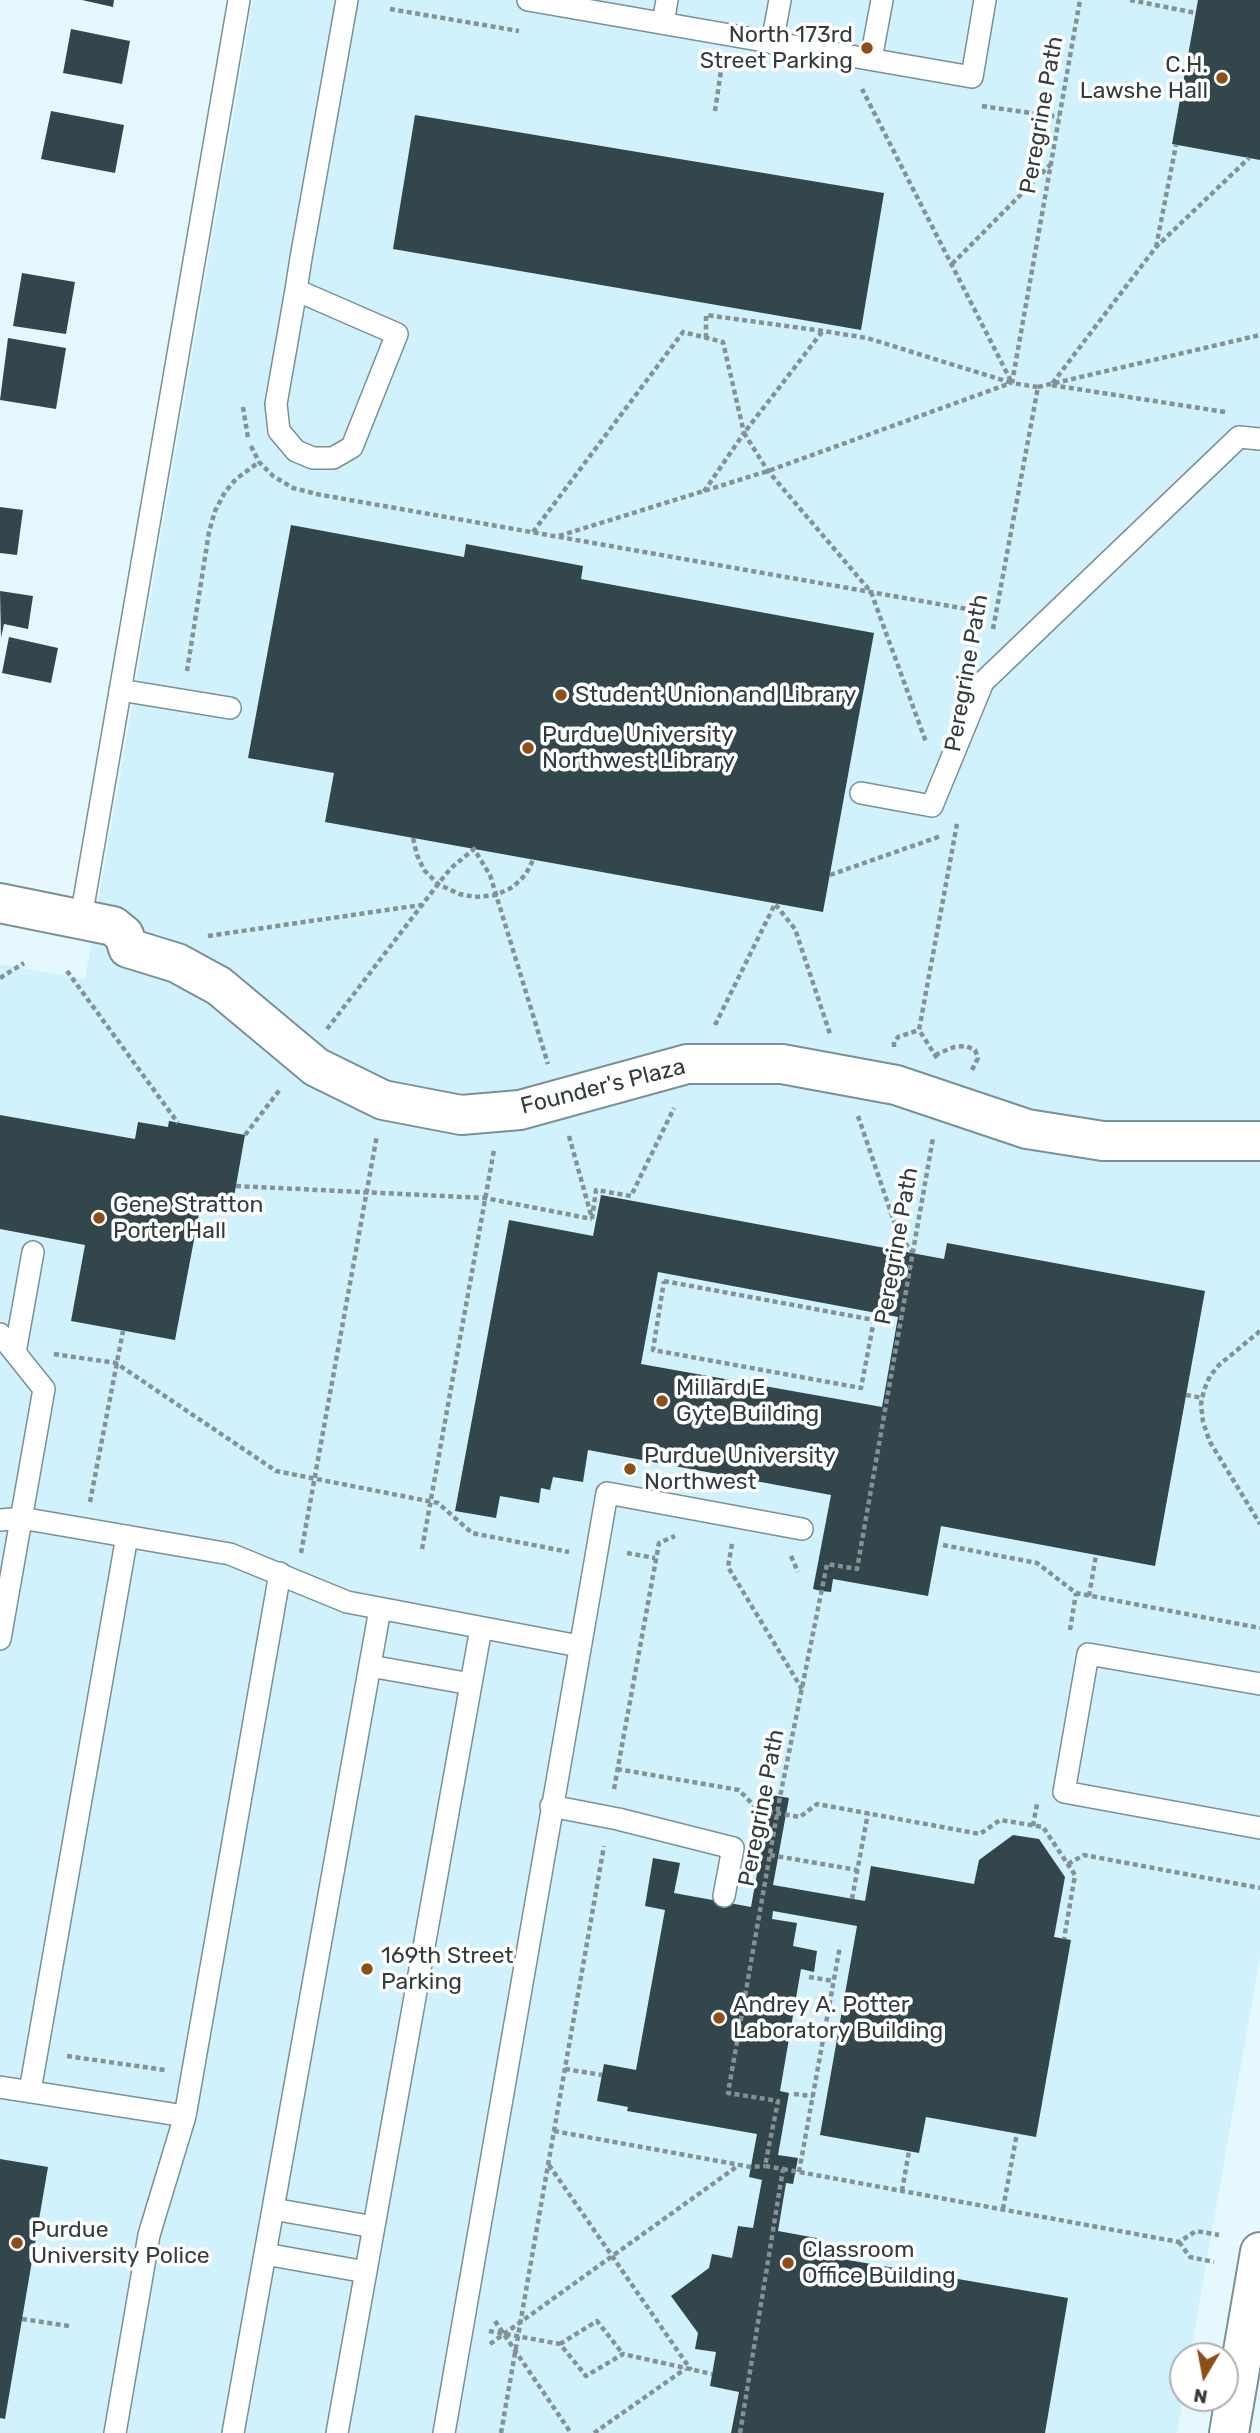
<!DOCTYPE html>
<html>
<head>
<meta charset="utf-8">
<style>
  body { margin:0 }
  #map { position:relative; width:1260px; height:2433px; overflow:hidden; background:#e5f8fe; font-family:Rubik,sans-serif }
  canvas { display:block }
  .north { position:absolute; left:1169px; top:2342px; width:70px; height:70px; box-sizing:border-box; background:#fff; border:2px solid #adb1b2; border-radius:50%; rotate:190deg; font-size:19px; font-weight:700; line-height:28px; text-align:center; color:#333d3f }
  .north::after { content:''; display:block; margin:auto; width:24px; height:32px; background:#8d4f15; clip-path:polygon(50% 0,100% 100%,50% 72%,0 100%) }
</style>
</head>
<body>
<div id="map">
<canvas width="1260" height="2433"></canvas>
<div class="north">N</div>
</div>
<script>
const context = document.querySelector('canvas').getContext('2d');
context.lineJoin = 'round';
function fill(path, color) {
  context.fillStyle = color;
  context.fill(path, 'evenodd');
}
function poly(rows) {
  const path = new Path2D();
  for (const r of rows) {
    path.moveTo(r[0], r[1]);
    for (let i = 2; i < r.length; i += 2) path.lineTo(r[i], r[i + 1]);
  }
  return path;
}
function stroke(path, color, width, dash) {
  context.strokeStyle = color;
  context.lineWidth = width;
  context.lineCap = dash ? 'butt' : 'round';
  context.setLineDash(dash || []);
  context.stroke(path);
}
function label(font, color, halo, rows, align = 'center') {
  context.font = font + ' Rubik,sans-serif';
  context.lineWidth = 7;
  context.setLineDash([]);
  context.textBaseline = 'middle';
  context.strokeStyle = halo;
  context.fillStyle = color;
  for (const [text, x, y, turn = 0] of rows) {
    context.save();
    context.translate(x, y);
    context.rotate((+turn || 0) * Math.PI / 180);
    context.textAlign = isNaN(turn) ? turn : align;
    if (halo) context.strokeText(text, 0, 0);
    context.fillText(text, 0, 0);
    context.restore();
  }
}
fill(poly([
  [253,0,1260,0,1260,1957,1190,2356,1183,2356,1183,2398,1177,2433,0,2433,0,964,85,979]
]), '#d1f2fc');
fill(poly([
  [82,0,114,0,113,7],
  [1198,0,1260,0,1260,160,1172,144],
  [71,29,130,41,122,84,63,73],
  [51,111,124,125,115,173,41,159],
  [415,115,884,193,861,330,393,249],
  [22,273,75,282,66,334,13,326],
  [8,338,66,348,56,409,0,400],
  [0,507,23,510,17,555,0,553],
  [291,525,464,557,466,544,583,566,581,579,874,633,823,912,325,822,334,773,248,758],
  [0,591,33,596,28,629,4,624,1,638],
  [9,637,58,648,51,683,2,673],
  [0,1115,135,1139,138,1122,168,1127,169,1121,245,1135,234,1197,229,1202,223,1201,222,1207,201,1203,175,1340,71,1321,85,1245,0,1229],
  [601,1195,944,1259,947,1243,1205,1291,1155,1566,941,1526,928,1596,833,1579,831,1592,821,1591,813,1589,831,1495,588,1450,583,1482,553,1477,550,1490,541,1488,539,1503,500,1496,496,1518,455,1511,509,1220,593,1236],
  [658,1272,898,1317,882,1407,641,1364],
  [771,1795,789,1798,773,1885,865,1901,871,1866,974,1884,979,1860,1013,1835,1039,1839,1065,1877,1054,1937,1071,1940,1036,2137,926,2117,919,2153,820,2135,857,1926,773,1911,772,1919,797,1923,793,1946,817,1951,814,1972,801,1969,780,2091,789,2093,778,2155,798,2158,793,2184,786,2183,778,2231,822,2239,819,2255,1068,2298,1045,2433,731,2433,739,2392,710,2386,716,2352,695,2349,698,2333,671,2296,709,2268,712,2254,732,2258,738,2226,753,2228,762,2180,749,2177,757,2134,627,2111,628,2107,597,2101,604,2064,636,2070,665,1910,645,1906,653,1858,680,1863,674,1893,751,1907],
  [0,2159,48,2167,5,2419,0,2418]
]), '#32464b');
const lane = poly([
  [528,0,972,77,985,0],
  [663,23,667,0],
  [772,43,780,0],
  [871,59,882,0],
  [296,290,397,334,352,447,333,458,313,458,296,451,279,431,276,404,296,290,301,258,347,0],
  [120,690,230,708],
  [861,793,932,806,983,682,1239,437,1260,439],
  [81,918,239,0],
  [0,1334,44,1389,0,1639],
  [15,1353,33,1252],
  [0,1520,21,1518,230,1554,347,1602,579,1646],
  [370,1666,471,1684],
  [1260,1684,1088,1654,1064,1792,1260,1828],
  [551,1806,618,1819,733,1848,724,1896],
  [0,2087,185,2116],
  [30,2091,127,1536],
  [273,2209,374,2227],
  [265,2254,366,2272],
  [115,2433,149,2235,185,2116,280,1573],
  [233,2433,380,1609],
  [337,2433,481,1628],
  [444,2433,607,1493,802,1529]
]);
const street = poly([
  [0,903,113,926,124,935,128,948,177,963,219,986,316,1067,383,1100,461,1115,520,1110,687,1064,782,1064,896,1085,1027,1129,1103,1141,1260,1141],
  [1229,2433,1260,2252]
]);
stroke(lane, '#7a9096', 24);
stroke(street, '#7a9096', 42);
stroke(poly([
  [1130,0,1196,13],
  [390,9,519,31],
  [982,106,1059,117],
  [715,111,722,64],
  [1156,247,1176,145],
  [952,264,1050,165],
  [822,332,744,433,768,471,871,592,926,742],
  [706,338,706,315,823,331,867,338,1012,383,862,89],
  [1038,387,1260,335],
  [243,407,248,438],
  [1225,412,1051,385,1156,247,1249,158],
  [251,446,259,462,273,476,293,488,317,494],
  [316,494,978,611],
  [533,532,683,332,723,342,744,433,703,493],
  [559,536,768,471,1011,383],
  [993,629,1038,387,1012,383,1080,0],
  [187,671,209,532,215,511,225,492,236,479,259,462],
  [413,838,417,855,424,870,438,884,459,894,475,897,496,895,513,887,526,874,533,860],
  [830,875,941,836],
  [208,936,421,905],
  [67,971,178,1123],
  [0,978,24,963],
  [715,1025,775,904,795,929,830,1034],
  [327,1029,438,884,451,868,474,849,490,875,548,1064],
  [894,1047,894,1042,898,1037,919,1030],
  [935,1055,954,1047,966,1046,975,1050,978,1058,972,1070],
  [937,1058,919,1030,957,824],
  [858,1116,899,1236,913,1252],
  [245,1135,281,1088],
  [569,1136,591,1215],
  [236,1186,485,1198,592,1219],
  [592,1219,596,1190,631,1196,674,1108],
  [664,1281,874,1320,861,1388,653,1350,664,1281],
  [1260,1331,1219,1365,1210,1376,1204,1390,1201,1404,1203,1422,1210,1442,1260,1524],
  [54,1354,116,1363,276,1471,438,1503,472,1533,569,1552],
  [1186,1395,1203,1398],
  [90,1502,123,1331],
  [732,1544,728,1567,802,1689],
  [943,1545,1037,1563,1076,1593,1260,1628],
  [422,1549,494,1150],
  [301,1553,377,1135],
  [627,1553,655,1558],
  [791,1556,798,1572],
  [1089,1596,1096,1555],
  [1070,1630,1076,1593],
  [617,1769,739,1790,758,1810,800,1817,817,1804,980,1834,1000,1820,1043,1827,1075,1875,1064,1939],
  [614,1789,659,1543,675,1536],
  [1033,1826,1037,1804],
  [770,1855,857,1870],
  [1068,1864,1084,1855,1260,1888],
  [852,1899,868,1813],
  [809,1977,834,1981],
  [67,2056,165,2070],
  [565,2069,602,2075],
  [794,2094,813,2096],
  [554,2131,751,2167,765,2166],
  [549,2165,691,2370],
  [783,2169,1179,2242,1196,2231,1219,2235],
  [799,2172,840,1946],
  [902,2191,909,2151],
  [1003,2209,1017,2133],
  [1179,2242,1190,2257,1214,2262],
  [22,2319,69,2326],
  [495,2321,571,2433],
  [489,2331,560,2344,586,2376,623,2354,712,2374],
  [490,2344,739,2165],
  [560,2344,597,2321,623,2354],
  [501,2433,604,1846],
  [594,2433,685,2369],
  [740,2433,783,2169,765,2166,778,2101,728,2093,780,1797,827,1564,857,1569,933,1138]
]), '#849296', 4.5, [5, 3.5]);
stroke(lane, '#fff', 21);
stroke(street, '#fff', 38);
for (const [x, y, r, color] of [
  [867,48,7,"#8d4f15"],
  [1222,78,7,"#8d4f15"],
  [561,695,7,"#8d4f15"],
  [528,748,7,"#8d4f15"],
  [99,1218,7,"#8d4f15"],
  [662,1401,7,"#8d4f15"],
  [630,1469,7,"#8d4f15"],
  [367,1969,7,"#8d4f15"],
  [719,2018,7,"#8d4f15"],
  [17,2243,7,"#8d4f15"],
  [788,2263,7,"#8d4f15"]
]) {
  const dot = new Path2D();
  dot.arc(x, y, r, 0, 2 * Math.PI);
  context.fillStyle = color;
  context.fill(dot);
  stroke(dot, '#fff', 2.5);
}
label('23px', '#333d3f', '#fff', [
  ["North 173rd",853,35,"right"],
  ["Street Parking",853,61,"right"],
  ["C.H.",1208,65,"right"],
  ["Lawshe Hall",1208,91,"right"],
  ["Student Union and Library",575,695],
  ["Purdue University",542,735],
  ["Northwest Library",542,761],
  ["Gene Stratton",113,1205],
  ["Porter Hall",113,1231],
  ["Millard E",676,1388],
  ["Gyte Building",676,1414],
  ["Purdue University",644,1456],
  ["Northwest",644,1482],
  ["169th Street",381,1956],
  ["Parking",381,1982],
  ["Andrey A. Potter",733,2005],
  ["Laboratory Building",733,2031],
  ["Purdue",31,2230],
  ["University Police",31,2256],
  ["Classroom",802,2250],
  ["Office Building",802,2276]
], 'left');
label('23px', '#333d3f', '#fff', [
  ["Peregrine Path",1042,115,-80],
  ["Peregrine Path",967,673,-80],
  ["Founder's Plaza",603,1087,-14],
  ["Peregrine Path",897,1246,-80],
  ["Peregrine Path",762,1808,-79]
]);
</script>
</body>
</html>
